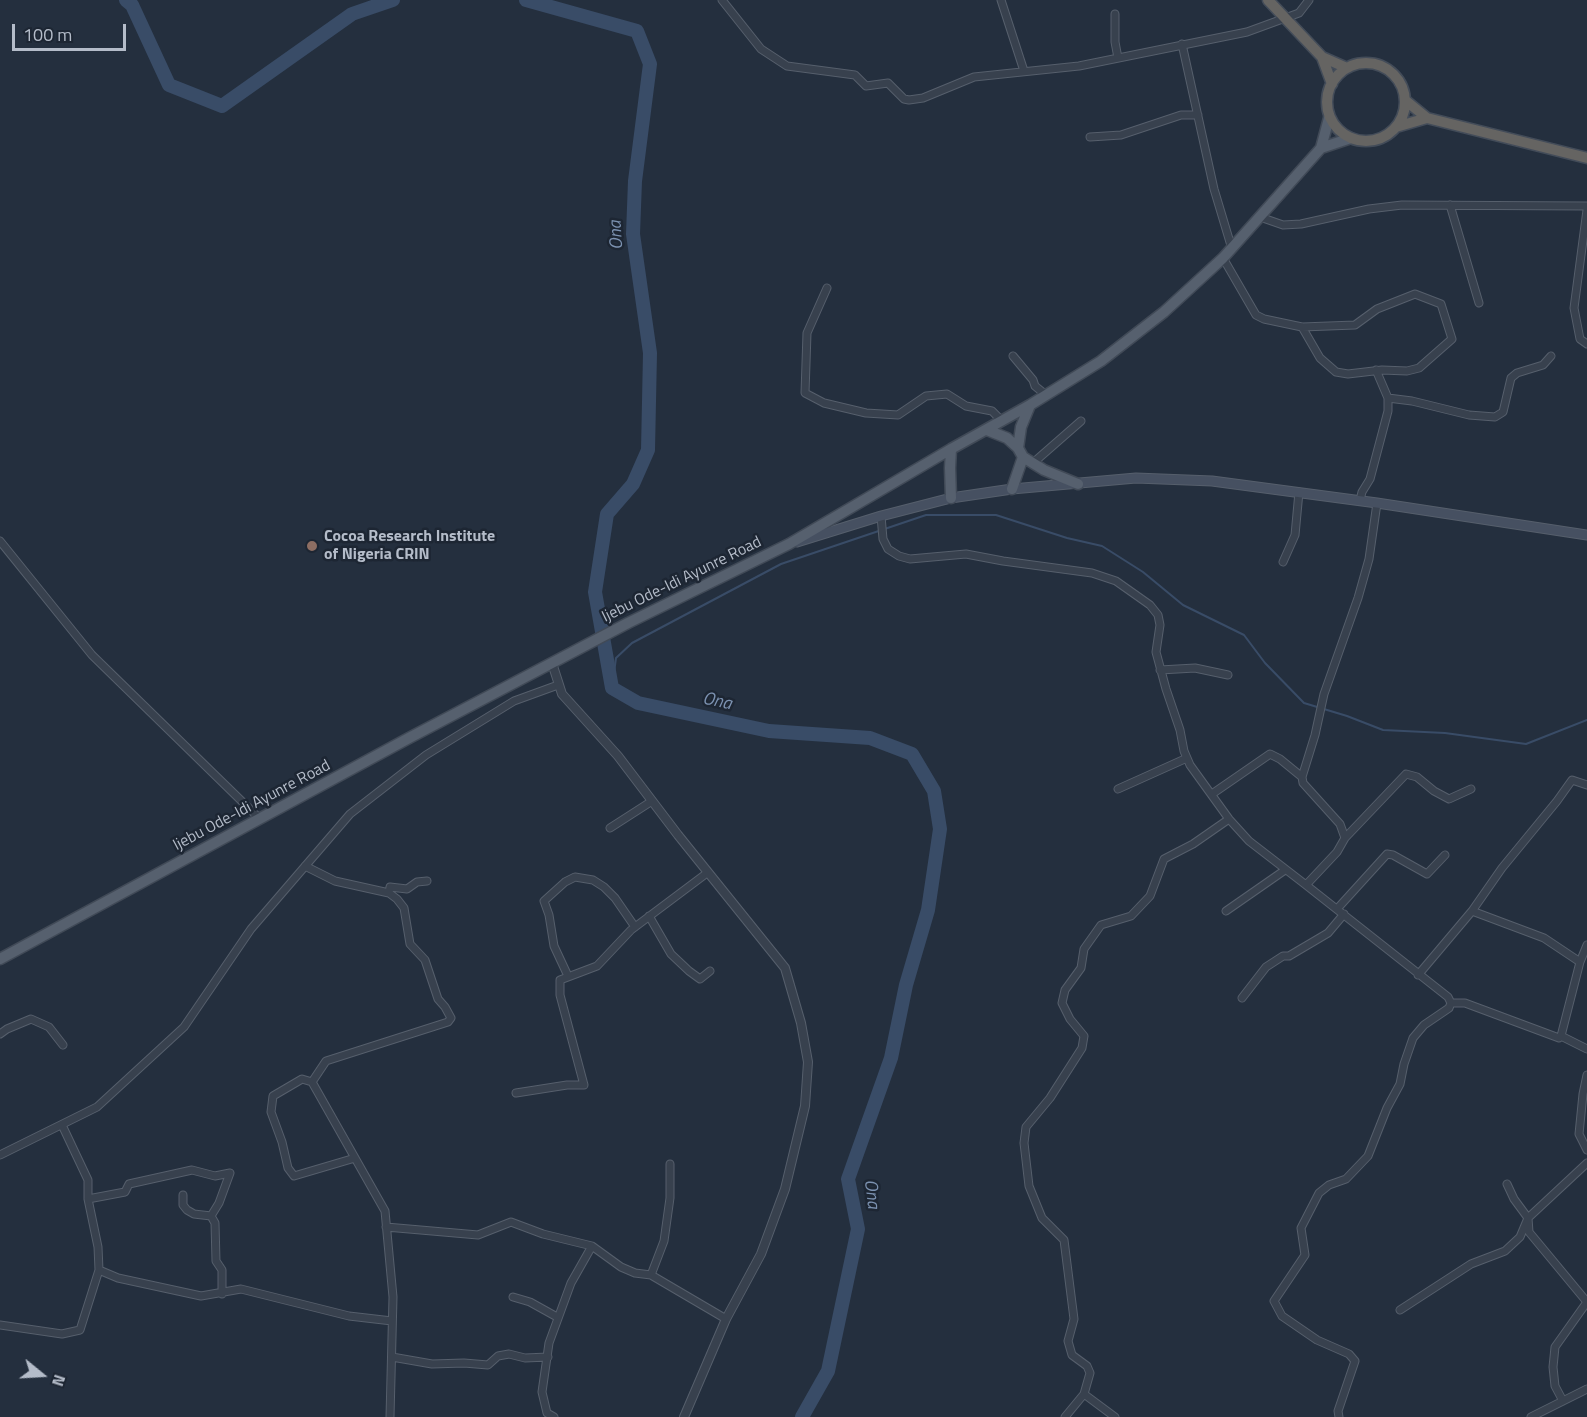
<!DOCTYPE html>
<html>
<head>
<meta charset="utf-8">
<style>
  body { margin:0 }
  #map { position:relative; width:1587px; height:1417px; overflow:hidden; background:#242f3e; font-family:"Titillium Web",sans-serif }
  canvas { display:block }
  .north { position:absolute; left:12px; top:1345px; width:60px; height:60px; -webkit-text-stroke:4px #1d2633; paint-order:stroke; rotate:108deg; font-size:16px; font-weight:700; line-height:24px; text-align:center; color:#b4bcc9 }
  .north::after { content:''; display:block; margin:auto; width:21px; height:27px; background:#b4bcc9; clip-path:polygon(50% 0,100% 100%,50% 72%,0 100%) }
  .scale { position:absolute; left:12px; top:24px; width:114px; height:27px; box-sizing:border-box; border:3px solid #b4bcc9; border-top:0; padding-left:8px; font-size:18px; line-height:21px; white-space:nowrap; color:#b4bcc9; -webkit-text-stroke:4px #1d2633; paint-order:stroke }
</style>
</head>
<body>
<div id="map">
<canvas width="1587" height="1417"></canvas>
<div class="north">N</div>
<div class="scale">100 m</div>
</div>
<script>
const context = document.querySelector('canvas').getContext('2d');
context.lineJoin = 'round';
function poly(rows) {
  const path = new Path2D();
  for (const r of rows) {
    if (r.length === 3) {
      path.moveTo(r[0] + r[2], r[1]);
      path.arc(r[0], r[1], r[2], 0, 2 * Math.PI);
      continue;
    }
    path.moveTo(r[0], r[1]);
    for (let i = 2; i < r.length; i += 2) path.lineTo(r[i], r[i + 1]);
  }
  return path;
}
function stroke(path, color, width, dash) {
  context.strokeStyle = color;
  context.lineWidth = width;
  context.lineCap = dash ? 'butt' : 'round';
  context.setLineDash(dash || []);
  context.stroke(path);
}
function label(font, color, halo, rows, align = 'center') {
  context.font = font + ' "Titillium Web",sans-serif';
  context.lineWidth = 5;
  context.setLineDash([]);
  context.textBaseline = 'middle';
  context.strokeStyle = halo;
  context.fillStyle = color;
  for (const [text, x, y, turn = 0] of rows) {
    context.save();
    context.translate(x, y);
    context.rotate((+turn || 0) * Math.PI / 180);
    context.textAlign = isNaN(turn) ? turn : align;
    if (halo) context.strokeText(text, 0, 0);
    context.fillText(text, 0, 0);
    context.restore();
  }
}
stroke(poly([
  [612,688,616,658,632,643,781,564,926,515,996,515,1067,538,1102,546,1143,572,1183,605,1244,635,1265,663,1304,703,1347,716,1383,730,1445,733,1526,744,1587,720]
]), '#394c67', 2);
stroke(poly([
  [126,0,132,5,169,85,222,106,352,14,393,0],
  [526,0,637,31,650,64,635,181,633,234,650,353,648,450,633,484,607,514,595,592,612,688,638,703,769,731,870,738,912,754,934,791,940,829,928,910,906,985,891,1058,848,1179,858,1229,828,1371,802,1417]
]), '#394c67', 14);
const minor = poly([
  [722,0,761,49,787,66,855,75,866,86,888,83,904,99,909,100,923,98,974,77,1079,66,1247,32,1299,13,1309,0],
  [1001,0,1024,71],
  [1115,14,1115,42,1118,58],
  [1182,44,1214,189,1232,249],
  [1090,137,1121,135,1181,115,1198,115],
  [1450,205,1479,303],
  [1587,210,1574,308,1580,339,1587,344],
  [1260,217,1283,225,1301,224,1369,209,1402,205,1587,206],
  [1223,258,1256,315,1264,319,1302,327,1355,325,1377,309,1415,294,1441,304,1452,339,1419,368,1407,371,1382,370,1348,374,1336,372,1320,358,1302,327],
  [827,288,807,333,805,393,824,403,866,413,898,415,926,396,947,394,966,406,992,411,1002,421],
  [1013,356,1033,380,1035,386,1046,395],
  [1388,398,1412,401,1469,415,1495,417,1503,412,1511,378,1517,373,1543,365,1551,356],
  [1033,463,1081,421],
  [1360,500,1362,492,1370,479,1388,411,1388,398,1376,370],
  [881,516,883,539,888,549,899,556,910,559,966,554,1003,561,1092,573,1116,581,1150,605,1158,615,1160,625,1156,652,1166,689,1180,730,1184,751,1190,765,1229,819,1249,841,1306,885,1337,852,1345,838,1340,824,1303,783,1302,777,1315,735,1324,694,1358,598,1369,559,1377,503],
  [0,541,92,655,260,819],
  [1283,562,1295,535,1299,492],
  [1160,670,1195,668,1228,675],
  [1118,789,1187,758],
  [1212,794,1270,754,1280,759,1302,777],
  [610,828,652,801],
  [1345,838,1406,774,1417,777,1434,791,1449,799,1471,789],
  [305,866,335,881,389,893,397,899,404,908,410,944,425,960,438,999,445,1007,451,1018,448,1022,326,1061,312,1082,385,1211,393,1297,390,1417],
  [1306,885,1448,997,1451,1003,1449,1008,1424,1025,1413,1038,1404,1064,1400,1084,1387,1108,1368,1156,1346,1179,1329,1185,1319,1193,1301,1228,1305,1255,1274,1301,1282,1316,1317,1340,1349,1354,1355,1361,1338,1411,1339,1417],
  [389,893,390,887,407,889,417,882,427,881],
  [1337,909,1387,854,1393,855,1427,874,1445,855],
  [1226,911,1285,870],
  [1472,911,1502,868,1557,801,1572,780,1587,785],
  [649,916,671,954,689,971,700,979,710,971],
  [1418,975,1472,911,1544,938,1580,962],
  [568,976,554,946,549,915,544,901,565,882,575,877,593,880,604,887,615,898,635,927],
  [1242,998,1266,967,1283,956,1289,956,1328,933,1344,914],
  [1451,1003,1465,1003,1559,1038,1561,1036,1587,1049],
  [0,1034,7,1029,31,1019,49,1027,63,1045],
  [1561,1036,1580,962,1587,945],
  [1587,1075,1583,1094,1579,1134,1587,1150],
  [312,1082,302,1079,273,1096,271,1112,282,1142,288,1168,294,1176,355,1158],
  [516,1093,567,1085,584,1085,560,995,560,980,597,966,631,930,707,873],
  [62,1125,88,1180,88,1199,125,1192,129,1184,192,1170,215,1176,230,1173,219,1203,211,1216],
  [0,1155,97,1107,184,1027,251,929,350,814,426,755,514,701,558,685],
  [1507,1184,1514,1199,1528,1218,1529,1232,1587,1302],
  [183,1195,183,1205,187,1210,194,1214,211,1216,215,1223,216,1261,222,1270,222,1294],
  [88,1199,98,1247,99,1270],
  [386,1227,478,1235,511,1222,543,1234,592,1246,621,1267,635,1273,651,1275,726,1319],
  [651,1275,664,1241,670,1198,670,1164],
  [513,1297,530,1302,557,1317],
  [1400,1310,1471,1264,1505,1251,1520,1237,1528,1218,1587,1163],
  [0,1325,62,1334,80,1330,99,1270,118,1278,201,1296,241,1289,349,1316,392,1321],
  [392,1357,432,1364,464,1363,488,1365,498,1356,509,1354,525,1358,548,1357],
  [1084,1394,1115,1417],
  [1563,1401,1555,1386,1553,1367,1555,1347,1587,1302],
  [554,1417,547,1413,542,1392,549,1343,571,1283,592,1246],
  [1065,1417,1084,1394,1090,1373,1087,1366,1072,1355,1068,1341,1074,1319,1064,1240,1042,1218,1029,1186,1024,1143,1026,1127,1050,1098,1082,1048,1084,1036,1070,1019,1062,1003,1065,990,1081,968,1084,949,1101,925,1131,916,1150,896,1164,859,1193,844,1229,819],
  [1531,1417,1587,1389]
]);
const tertiary = poly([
  [552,663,562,694,618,756,678,835,785,968,801,1023,808,1062,805,1106,785,1189,761,1254,726,1319,684,1417]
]);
const secondary = poly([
  [797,542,881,516,951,498,1012,489,1136,478,1212,481,1377,503,1587,535]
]);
const primary = poly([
  [1321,148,1351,138],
  [987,430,1007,438,1018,448,1023,457,1044,470,1078,484],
  [1018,448,1021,427,1030,405],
  [1012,489,1023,457],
  [951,498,950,468,951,449],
  [0,959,409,738,628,623,789,544,951,449,1030,405,1101,361,1164,312,1223,258,1321,148,1329,118]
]);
const trunk = poly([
  [1268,0,1322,57,1347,68],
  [1322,57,1332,84],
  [1366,102,39],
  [1405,100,1427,118,1587,158],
  [1396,127,1427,118]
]);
stroke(minor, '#565f6c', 9);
stroke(tertiary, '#565f6c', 10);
stroke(secondary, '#565f6c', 11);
stroke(primary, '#414a57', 13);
stroke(trunk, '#434c59', 13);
stroke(minor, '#38414e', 7);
stroke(tertiary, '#38414e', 8);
stroke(secondary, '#465061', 9);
stroke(primary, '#56606e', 10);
stroke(trunk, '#656462', 10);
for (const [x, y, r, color] of [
  [312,546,6,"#8d6e63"]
]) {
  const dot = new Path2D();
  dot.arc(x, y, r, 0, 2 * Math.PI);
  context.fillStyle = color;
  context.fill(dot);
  stroke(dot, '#1d2633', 2);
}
label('bold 16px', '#b4bcc9', '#1d2633', [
  ["Cocoa Research Institute",324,537],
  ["of Nigeria CRIN",324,555]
], 'left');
label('16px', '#b4bcc9', '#1d2633', [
  ["Ijebu Ode-Idi Ayunre Road",682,580,-26],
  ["Ijebu Ode-Idi Ayunre Road",252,806,-28]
]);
label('italic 18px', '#7c92b1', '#1d2633', [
  ["Ona",617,235,-93],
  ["Ona",717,702,12],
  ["Ona",871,1194,83]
]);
</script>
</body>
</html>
